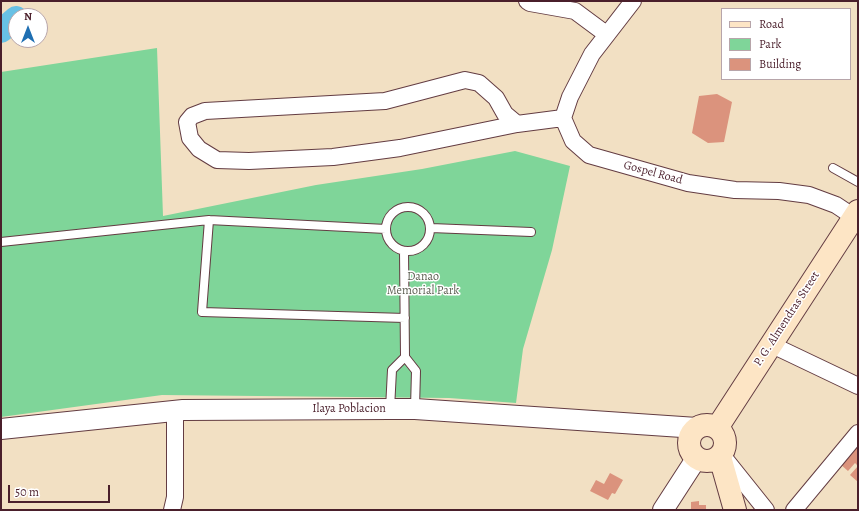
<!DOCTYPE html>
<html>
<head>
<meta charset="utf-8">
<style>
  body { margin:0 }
  #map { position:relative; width:859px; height:511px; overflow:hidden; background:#f2e0c3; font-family:Alegreya,serif }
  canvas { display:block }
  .frame { position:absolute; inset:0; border:2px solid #4a1f2b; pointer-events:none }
  .legend { position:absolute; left:721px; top:8px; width:130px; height:72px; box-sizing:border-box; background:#fff; border:1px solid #b7a5aa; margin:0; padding:5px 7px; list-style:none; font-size:12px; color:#4a1f2b }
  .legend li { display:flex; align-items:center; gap:8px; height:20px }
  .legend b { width:20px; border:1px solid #b7a5aa }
  .north { position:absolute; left:8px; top:8px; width:40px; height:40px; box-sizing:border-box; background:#fff; border:1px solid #b7a5aa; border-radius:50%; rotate:0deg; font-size:11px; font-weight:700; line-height:16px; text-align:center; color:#4a1f2b }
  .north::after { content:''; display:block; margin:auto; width:14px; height:18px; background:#1f6fb2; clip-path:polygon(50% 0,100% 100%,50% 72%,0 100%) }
  .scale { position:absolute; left:8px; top:485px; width:102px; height:18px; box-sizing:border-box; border:2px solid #4a1f2b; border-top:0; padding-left:5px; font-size:12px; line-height:14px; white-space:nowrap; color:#4a1f2b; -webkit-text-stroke:3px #fff; paint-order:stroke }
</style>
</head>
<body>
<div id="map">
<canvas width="859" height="511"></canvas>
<div class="frame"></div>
<ul class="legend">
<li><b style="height:5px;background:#fde5c5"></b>Road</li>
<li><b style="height:11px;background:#7fd599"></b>Park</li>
<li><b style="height:11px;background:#db937d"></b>Building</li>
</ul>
<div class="north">N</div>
<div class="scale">50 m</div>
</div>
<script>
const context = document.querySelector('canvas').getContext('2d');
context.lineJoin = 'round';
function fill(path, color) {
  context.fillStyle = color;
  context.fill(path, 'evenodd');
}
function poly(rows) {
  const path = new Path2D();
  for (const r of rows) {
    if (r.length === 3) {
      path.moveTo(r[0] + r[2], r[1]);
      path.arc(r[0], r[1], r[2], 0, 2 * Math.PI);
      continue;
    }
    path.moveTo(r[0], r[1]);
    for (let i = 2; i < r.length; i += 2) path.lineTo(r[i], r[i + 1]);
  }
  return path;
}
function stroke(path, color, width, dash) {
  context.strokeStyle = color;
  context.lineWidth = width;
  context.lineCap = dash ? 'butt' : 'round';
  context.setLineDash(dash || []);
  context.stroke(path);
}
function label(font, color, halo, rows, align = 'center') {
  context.font = font + ' Alegreya,serif';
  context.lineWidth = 3;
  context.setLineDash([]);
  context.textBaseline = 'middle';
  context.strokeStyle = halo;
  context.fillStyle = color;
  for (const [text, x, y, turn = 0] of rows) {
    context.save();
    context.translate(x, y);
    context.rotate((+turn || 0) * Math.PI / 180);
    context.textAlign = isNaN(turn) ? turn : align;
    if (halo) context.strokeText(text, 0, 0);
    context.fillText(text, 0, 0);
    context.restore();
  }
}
fill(poly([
  [157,48,163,216,316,185,422,169,515,151,570,166,552,250,523,349,516,403,449,398,162,395,1,417,1,72]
]), '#7fd599');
stroke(poly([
  [1,31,16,18]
]), '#68c1e5', 24);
fill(poly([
  [717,94,732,102,724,142,708,143,692,133,699,96],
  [856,446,858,447,858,466,855,463,848,471,840,464],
  [858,466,858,482,850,475],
  [610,473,623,480,615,494,612,493,608,500,590,491,596,480,604,484],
  [699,501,699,505,706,505,706,510,691,510,691,502]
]), '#db937d');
const service = poly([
  [833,168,858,182],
  [408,229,22],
  [209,220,202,312,405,318],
  [431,228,531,232],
  [1,242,209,220,386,229],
  [404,251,405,357],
  [390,409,392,370,405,357,416,371,415,408]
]);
const minor = poly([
  [527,1,530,3,575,11,606,34],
  [633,1,592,54,570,97,563,118,573,141,589,155,688,183,735,190,779,191,809,195,836,205,854,217],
  [517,124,505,114,496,98,479,83,465,80,385,101,205,111,192,116,187,122,190,138,199,149,217,160,249,161,333,157,400,148,517,124,563,118],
  [770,344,858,386],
  [722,455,766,510],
  [172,510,175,497,175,411],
  [794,510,858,433]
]);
const tertiary = poly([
  [1,429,183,410,390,409,415,409,697,428],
  [663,510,696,459]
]);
const secondary = poly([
  [707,443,18],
  [717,428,858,211],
  [720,457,735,510]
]);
stroke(service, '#633c42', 10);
stroke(minor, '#633c42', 18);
stroke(tertiary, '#633c42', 22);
stroke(secondary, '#633c42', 24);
stroke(service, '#fff', 8);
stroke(minor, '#fff', 16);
stroke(tertiary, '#fff', 20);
stroke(secondary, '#fde5c5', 22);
label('12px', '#4a1f2b', '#fff', [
  ["Gospel Road",653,173,15],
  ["P. G. Almendras Street",787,319,-57],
  ["Ilaya Poblacion",349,409]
]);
label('12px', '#5d5f52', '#fff', [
  ["Danao",423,277],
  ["Memorial Park",423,291]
]);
</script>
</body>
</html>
